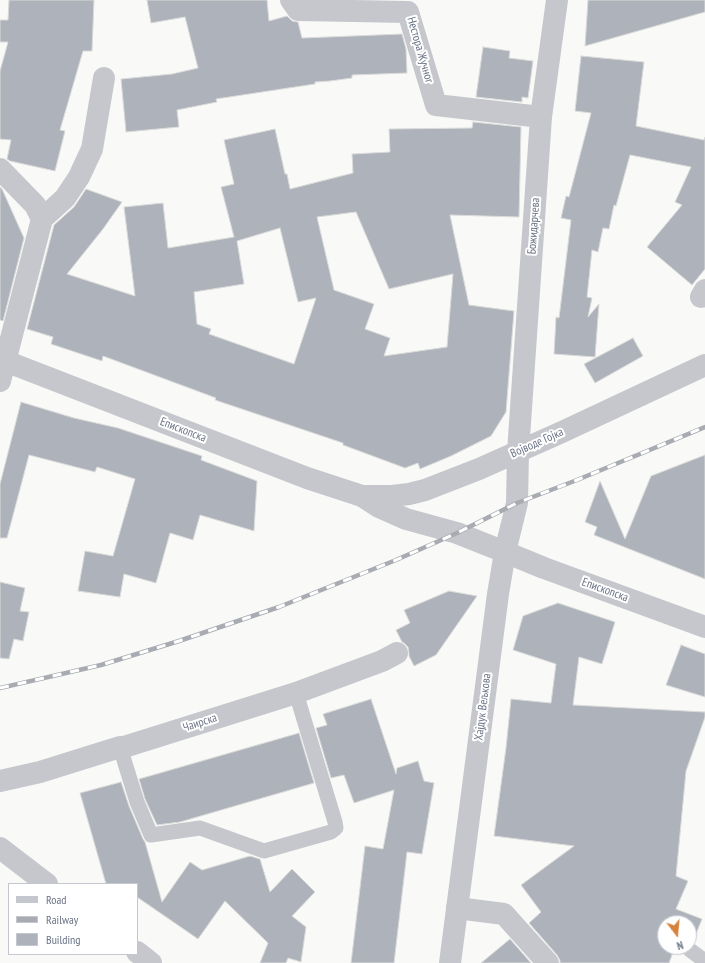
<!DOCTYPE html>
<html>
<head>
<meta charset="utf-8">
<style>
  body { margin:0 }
  #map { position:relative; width:705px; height:963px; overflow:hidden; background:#f9f9f7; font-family:"PT Sans Narrow",sans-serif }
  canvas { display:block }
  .legend { position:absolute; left:8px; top:883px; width:130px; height:72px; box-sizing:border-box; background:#fff; border:1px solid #c3c7cf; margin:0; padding:5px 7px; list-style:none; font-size:12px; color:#6a7386 }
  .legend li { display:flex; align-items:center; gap:8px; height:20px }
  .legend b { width:20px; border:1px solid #c3c7cf }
  .north { position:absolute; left:657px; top:915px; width:40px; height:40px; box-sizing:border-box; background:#fff; border:1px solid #c3c7cf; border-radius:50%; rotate:164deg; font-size:11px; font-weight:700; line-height:16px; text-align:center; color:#6a7386 }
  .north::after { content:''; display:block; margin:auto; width:14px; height:18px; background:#d78139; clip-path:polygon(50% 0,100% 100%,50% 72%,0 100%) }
</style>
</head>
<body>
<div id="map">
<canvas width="705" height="963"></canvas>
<ul class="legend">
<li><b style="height:5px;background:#c5c7cc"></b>Road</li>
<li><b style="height:5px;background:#a8abb2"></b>Railway</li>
<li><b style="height:11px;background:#aeb3bb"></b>Building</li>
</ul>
<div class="north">N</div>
</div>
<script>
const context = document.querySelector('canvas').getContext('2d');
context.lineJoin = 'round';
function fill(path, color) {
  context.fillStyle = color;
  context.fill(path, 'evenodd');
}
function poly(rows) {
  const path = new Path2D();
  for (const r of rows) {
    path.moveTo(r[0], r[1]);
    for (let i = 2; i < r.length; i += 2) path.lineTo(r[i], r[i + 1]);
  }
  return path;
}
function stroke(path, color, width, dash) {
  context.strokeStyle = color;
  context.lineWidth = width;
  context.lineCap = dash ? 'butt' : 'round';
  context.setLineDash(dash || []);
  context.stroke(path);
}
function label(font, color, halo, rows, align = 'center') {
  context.font = font + ' "PT Sans Narrow",sans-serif';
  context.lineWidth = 4;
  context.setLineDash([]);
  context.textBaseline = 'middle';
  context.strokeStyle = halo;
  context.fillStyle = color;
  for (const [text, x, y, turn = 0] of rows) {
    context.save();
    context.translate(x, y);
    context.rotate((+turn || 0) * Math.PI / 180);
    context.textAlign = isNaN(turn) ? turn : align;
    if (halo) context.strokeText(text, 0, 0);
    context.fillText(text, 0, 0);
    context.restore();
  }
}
const building = poly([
  [9,0,94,0,92,51,83,51,60,130,65,131,55,171,10,161,7,159,11,140,0,139,0,71,8,42,0,42,0,20,8,20,9,0],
  [147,0,267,0,269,21,287,16,292,21,298,22,302,38,402,34,406,49,407,73,352,75,352,78,330,81,315,82,315,84,216,99,217,102,177,110,179,127,126,132,121,79,172,74,198,68,185,17,151,23,147,0],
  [588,0,705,0,705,12,585,46,588,0],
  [483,47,510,51,509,58,533,61,528,98,522,97,522,102,476,97,483,47],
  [581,56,644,62,636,126,704,140,705,137,705,269,692,285,647,247,682,205,675,202,691,167,630,155,616,206,614,205,609,229,603,228,598,252,592,250,587,297,592,298,588,317,599,304,595,357,554,354,556,317,559,318,571,220,561,218,566,196,569,197,591,113,575,111,581,56],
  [473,122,521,127,519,217,450,215,469,305,514,311,506,412,491,436,451,456,420,469,418,463,405,468,343,445,343,443,215,400,216,398,103,356,102,361,51,344,53,337,27,329,54,225,74,207,86,189,122,202,103,229,67,274,135,296,124,207,163,203,168,248,234,237,221,187,234,184,224,140,275,129,285,174,287,174,290,189,353,173,352,154,390,152,389,129,472,128,473,122],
  [356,212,389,289,453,274,447,347,384,356,390,338,365,329,374,304,334,290,317,217,356,212],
  [280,228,298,302,316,298,294,364,209,334,211,329,197,324,194,292,244,284,237,241,280,228],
  [0,187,2,189,24,238,3,321,0,320,0,187],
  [633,338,643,356,595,383,584,364,633,338],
  [21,402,74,418,118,428,202,456,201,460,257,481,254,531,200,515,193,540,170,533,156,583,124,574,120,597,78,591,85,551,113,556,135,479,97,467,95,472,29,455,7,538,0,538,0,484,21,402],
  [705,455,705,579,594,535,597,527,585,522,600,481,625,539,651,476,705,455],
  [0,582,25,588,20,611,29,612,23,641,14,639,9,659,0,658,0,582],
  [449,591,477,596,436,655,414,666,409,656,409,653,408,647,404,643,402,642,396,630,410,623,404,610,449,591],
  [558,603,615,622,602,664,579,657,573,705,705,712,705,717,686,771,676,876,688,881,676,909,702,919,694,939,689,937,689,923,665,923,665,947,675,947,669,963,560,963,560,960,557,955,529,923,541,912,521,885,574,846,494,836,506,748,511,699,551,703,556,664,513,650,523,616,558,603],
  [681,645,705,654,705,697,666,685,681,645],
  [371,699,396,774,397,768,418,761,424,781,434,783,422,854,407,852,394,963,351,963,365,846,383,849,394,790,354,803,344,775,331,778,316,728,327,725,323,714,371,699],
  [299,733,314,783,180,822,157,825,145,799,139,779,299,733],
  [121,782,129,806,143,839,145,842,162,902,190,862,202,870,250,856,260,859,270,892,292,869,315,892,292,916,306,927,301,962,288,958,286,963,260,963,268,943,225,901,198,939,137,897,137,884,106,884,80,793,121,782],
  [510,939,531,963,481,963,510,939]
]);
fill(building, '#aeb3bb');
stroke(building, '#dadbd9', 1);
stroke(poly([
  [120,747,137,802,151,835,200,828,264,851,331,832,336,828,335,822,296,693],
  [690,950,705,961]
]), '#c5c7cc', 15);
stroke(poly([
  [291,0,298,10,408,12,436,105,541,117],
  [0,169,35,205,42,219],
  [42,219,65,198,79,177,92,149,104,78],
  [701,297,705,290],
  [0,381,42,219],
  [518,452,541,117,557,0],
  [505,552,544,568,705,627],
  [0,781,40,772,120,747,124,747,296,693,382,661,397,653],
  [0,848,47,884],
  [457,908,504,914,548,963],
  [137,952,151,963]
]), '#c5c7cc', 22);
stroke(poly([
  [0,359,307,478,362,496,379,507,406,519,457,533,505,552],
  [364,496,392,496,409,494,425,490,479,469,562,432,705,365],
  [450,963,498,594,505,552,517,503,518,452]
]), '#c5c7cc', 22);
const rail = poly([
  [0,688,101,665,179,641,279,607,396,560,457,533,517,503,577,480,705,427]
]);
stroke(rail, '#a8abb2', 4.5);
stroke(rail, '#fff', 3, [9]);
label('12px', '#6a7386', '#fff', [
  ["Нестора Жучног",420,50,74],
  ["Божидарчева",534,226,-86],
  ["Епископска",183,430,21],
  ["Војводе Гојка",537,443,-24],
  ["Епископска",605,590,20],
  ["Хајдук Вељкова",483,707,-83],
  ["Чаирска",200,723,-18]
]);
</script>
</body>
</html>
